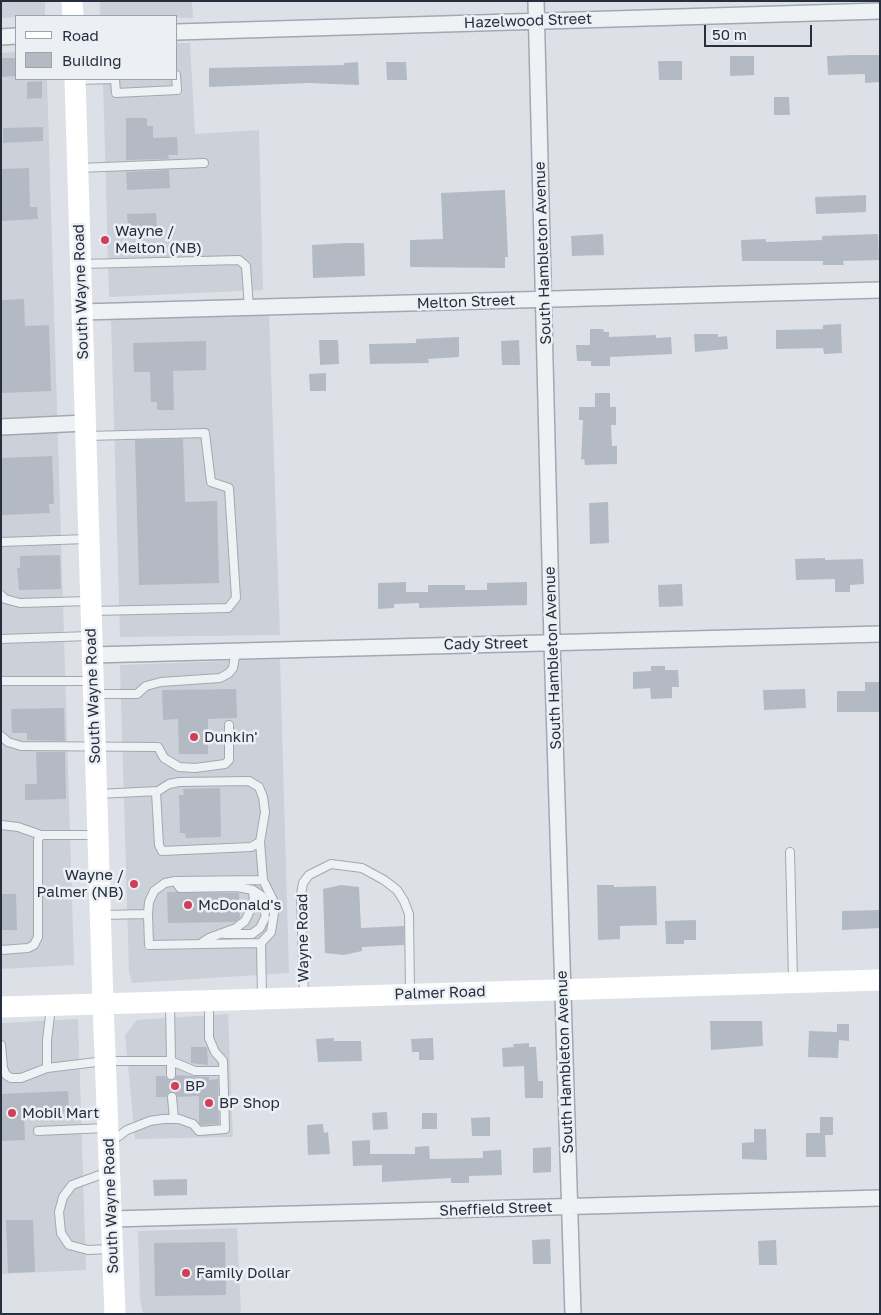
<!DOCTYPE html>
<html>
<head>
<meta charset="utf-8">
<style>
  body { margin:0 }
  #map { position:relative; width:881px; height:1315px; overflow:hidden; background:#dde1e7; font-family:"Golos Text",sans-serif }
  canvas { display:block }
  .frame { position:absolute; inset:0; border:2px solid #262f3e; pointer-events:none }
  .legend { position:absolute; left:15px; top:15px; width:162px; height:65px; box-sizing:border-box; background:#ecf0f5; border:1px solid #9da3ac; margin:0; padding:6px 9px; list-style:none; font-size:15px; color:#262f3e }
  .legend li { display:flex; align-items:center; gap:10px; height:25px }
  .legend b { width:25px; border:1px solid #9da3ac }
  .scale { position:absolute; left:704px; top:25px; width:108px; height:22px; box-sizing:border-box; border:2px solid #262f3e; border-top:0; padding-left:6px; font-size:15px; line-height:18px; white-space:nowrap; color:#262f3e; -webkit-text-stroke:4px #ecf0f5; paint-order:stroke }
</style>
</head>
<body>
<div id="map">
<canvas width="881" height="1315"></canvas>
<div class="frame"></div>
<ul class="legend">
<li><b style="height:6px;background:#fff"></b>Road</li>
<li><b style="height:14px;background:#b4bac4"></b>Building</li>
</ul>
<div class="scale">50 m</div>
</div>
<script>
const context = document.querySelector('canvas').getContext('2d');
context.lineJoin = 'round';
function fill(path, color) {
  context.fillStyle = color;
  context.fill(path, 'evenodd');
}
function poly(rows) {
  const path = new Path2D();
  for (const r of rows) {
    path.moveTo(r[0], r[1]);
    for (let i = 2; i < r.length; i += 2) path.lineTo(r[i], r[i + 1]);
  }
  return path;
}
function stroke(path, color, width, dash) {
  context.strokeStyle = color;
  context.lineWidth = width;
  context.lineCap = dash ? 'butt' : 'round';
  context.setLineDash(dash || []);
  context.stroke(path);
}
function label(font, color, halo, rows, align = 'center') {
  context.font = font + ' "Golos Text",sans-serif';
  context.lineWidth = 5;
  context.setLineDash([]);
  context.textBaseline = 'middle';
  context.strokeStyle = halo;
  context.fillStyle = color;
  for (const [text, x, y, turn = 0] of rows) {
    context.save();
    context.translate(x, y);
    context.rotate((+turn || 0) * Math.PI / 180);
    context.textAlign = isNaN(turn) ? turn : align;
    if (halo) context.strokeText(text, 0, 0);
    context.fillText(text, 0, 0);
    context.restore();
  }
}
fill(poly([
  [1,1,45,1,45,16,1,18],
  [100,1,192,1,193,18,100,16],
  [176,43,190,43,195,134,259,130,263,290,109,297,103,79,176,79],
  [16,52,16,79,47,79,74,965,1,969,1,53],
  [269,312,280,635,120,637,111,318],
  [280,659,289,973,132,983,129,972,120,665],
  [228,1014,233,1137,135,1139,125,1035,137,1020],
  [78,1019,86,1270,1,1274,1,1023],
  [237,1228,241,1314,143,1314,140,1300,138,1231]
]), '#cbd0d9');
fill(poly([
  [851,55,880,55,880,82,865,83,865,74,828,75,827,56],
  [730,56,754,56,754,75,730,76],
  [1,58,16,58,16,76,1,77],
  [658,61,682,61,682,80,659,80],
  [358,62,359,85,308,83,209,87,209,68,344,65,344,63],
  [386,62,406,62,407,80,387,80],
  [42,81,42,98,27,99,27,82],
  [774,97,789,97,790,115,774,115],
  [126,118,147,118,147,126,153,126,153,138,177,137,178,155,168,155,169,159,126,160],
  [43,127,43,141,3,143,3,128],
  [29,168,30,207,37,207,38,219,1,221,1,169],
  [169,170,170,188,127,190,126,172],
  [505,190,508,257,505,257,505,268,410,267,410,240,443,239,441,193],
  [866,195,866,212,816,214,815,197],
  [156,213,157,227,128,228,127,214],
  [603,234,604,255,572,256,571,236],
  [878,234,879,260,843,261,844,265,823,265,823,261,742,261,741,240,766,239,766,242,822,240,822,236],
  [347,243,364,243,365,276,313,278,312,245],
  [24,299,25,326,49,325,51,391,1,393,1,300],
  [841,324,842,353,824,354,823,348,776,349,776,330,823,329,823,325],
  [590,329,603,329,604,332,609,332,609,337,656,335,656,338,671,337,672,354,610,357,610,366,591,366,591,361,577,361,576,345,590,345],
  [694,334,718,334,718,337,727,336,728,349,695,352],
  [459,337,459,357,428,359,429,363,370,364,369,344,416,343,416,339],
  [319,340,338,340,339,364,320,365],
  [519,340,520,365,502,365,501,341],
  [206,341,206,370,173,371,174,410,157,410,157,402,151,402,150,372,134,372,133,343],
  [326,373,326,391,310,391,309,374],
  [595,393,610,393,610,407,616,407,616,425,611,425,612,446,617,446,617,464,585,465,584,459,581,460,583,420,579,420,579,407,595,407],
  [183,439,185,502,217,501,219,583,139,585,135,440],
  [52,456,54,504,49,504,50,513,2,515,1,458],
  [608,502,609,543,590,544,589,503],
  [60,555,61,589,19,590,17,568,20,568,20,556],
  [825,558,825,560,863,559,864,584,850,585,850,592,835,592,835,579,796,580,795,559],
  [406,582,406,592,428,592,428,585,465,585,465,590,487,590,487,583,527,582,527,605,419,608,419,603,394,604,394,608,378,609,378,583],
  [682,584,683,606,659,607,658,585],
  [651,666,665,666,665,670,678,670,679,687,672,687,672,698,651,699,650,688,633,689,633,672,651,671],
  [865,682,880,682,880,712,837,712,837,691,865,691],
  [236,689,237,718,208,719,208,754,179,754,178,719,163,720,162,690],
  [805,689,806,708,764,710,763,690],
  [64,708,65,741,27,740,27,733,12,733,11,709],
  [36,752,65,752,66,799,25,800,25,784,37,784],
  [220,788,221,837,186,838,185,833,180,833,179,795,184,795,183,789],
  [341,885,359,887,361,928,404,926,404,945,362,947,362,951,344,955,325,953,323,889],
  [597,885,614,885,614,887,656,886,657,925,620,926,620,939,598,940],
  [167,892,239,893,240,918,235,922,168,923],
  [1,894,16,894,17,930,1,930],
  [880,910,880,928,842,930,842,911],
  [696,920,696,940,684,940,684,944,666,944,665,921],
  [710,1021,762,1021,763,1046,711,1050],
  [837,1024,849,1024,849,1041,839,1040,838,1058,808,1057,809,1031,837,1032],
  [334,1038,334,1041,361,1041,362,1061,318,1062,316,1039],
  [433,1038,434,1060,419,1060,419,1052,412,1052,411,1039],
  [529,1043,529,1047,536,1047,538,1081,543,1081,543,1098,525,1098,524,1066,503,1067,502,1048,514,1047,513,1044],
  [191,1047,207,1047,208,1065,191,1063],
  [177,1075,209,1077,209,1080,218,1079,219,1124,201,1125,199,1123,199,1096,178,1097,172,1091,166,1097,156,1097,156,1076,165,1076,171,1081],
  [68,1091,69,1112,24,1114,25,1140,1,1141,1,1094],
  [387,1112,388,1129,373,1130,372,1113],
  [422,1113,437,1113,437,1129,422,1129],
  [490,1117,490,1136,472,1136,471,1118],
  [820,1117,833,1117,833,1135,825,1135,826,1157,806,1157,806,1133,820,1133],
  [323,1124,324,1133,328,1132,330,1154,308,1155,307,1125],
  [754,1129,766,1129,767,1160,742,1159,742,1143,754,1142],
  [370,1140,370,1154,415,1154,415,1147,429,1146,430,1159,483,1158,483,1151,501,1150,502,1175,469,1176,469,1183,451,1183,451,1178,382,1182,382,1165,353,1166,352,1141],
  [551,1147,551,1172,533,1173,533,1148],
  [187,1179,187,1195,154,1196,153,1180],
  [6,1220,33,1220,35,1272,8,1273],
  [550,1239,551,1264,533,1264,532,1240],
  [776,1240,777,1265,759,1265,758,1241],
  [225,1242,226,1295,155,1296,154,1243]
]), '#b4bac4');
const lane = poly([
  [115,79,116,93,177,90,176,75],
  [77,80,115,79],
  [79,168,204,163],
  [82,264,239,260,246,266,249,308],
  [87,436,205,433,211,482,229,488,236,598,228,608,93,611],
  [1,542,87,539],
  [1,595,5,599,20,603,89,601],
  [1,639,90,636],
  [1,681,92,681],
  [95,694,137,694,146,686,161,682,220,678,229,673,233,668,236,650],
  [1,736,8,742,21,746,158,747,164,758,179,767,195,768,225,764,229,760,229,725],
  [98,794,158,791,169,784,179,782,249,781,259,787,263,797,265,812,260,842,251,847,162,851,159,845,156,792],
  [1,825,18,827,41,835],
  [260,842,263,880,273,900,274,913,271,932,261,943,262,998],
  [790,852,793,980],
  [175,881,180,888,237,887,253,890,254,903,250,911],
  [253,890,262,896,266,905,265,913],
  [148,914,149,945,261,943],
  [101,915,148,914,149,902,154,891,165,883,175,881,263,880],
  [225,934,252,934,260,928,265,918],
  [200,944,209,938,236,928,245,921,248,915],
  [1,950,28,948,34,945,38,937,38,840,41,835,96,835],
  [304,997,301,895,303,883,309,875,331,864,362,868,384,880,397,890,404,901,409,914,410,993],
  [1,1045,3,1068,6,1075,11,1078,21,1078,47,1068,105,1061,171,1061,170,1003],
  [47,1068,47,1040,51,1007],
  [171,1075,171,1061,195,1071,223,1071],
  [172,1097,174,1119],
  [38,1131,106,1128],
  [112,1141,127,1130,150,1121,163,1119,179,1119,193,1124,199,1131,225,1129,223,1061,215,1052,209,1038,209,1003],
  [108,1172,72,1185,63,1197,59,1212,61,1233,69,1245,88,1250,110,1249]
]);
const street = poly([
  [536,1,552,642,573,1314],
  [176,32,880,11],
  [1,37,16,36],
  [82,312,880,290],
  [1,427,85,423],
  [92,655,880,634],
  [112,1219,880,1198]
]);
stroke(lane, '#a2a8b1', 10);
stroke(street, '#a2a8b1', 18);
stroke(lane, '#eff2f5', 8);
stroke(street, '#eff2f5', 15);
stroke(poly([
  [72,1,73,16],
  [75,79,103,1003,115,1314],
  [1,1007,880,980]
]), '#fff', 21);
for (const [x, y, r, color] of [
  [105,240,5,"#d03e58"],
  [194,737,5,"#d03e58"],
  [134,884,5,"#d03e58"],
  [188,905,5,"#d03e58"],
  [175,1086,5,"#d03e58"],
  [209,1103,5,"#d03e58"],
  [12,1113,5,"#d03e58"],
  [186,1273,5,"#d03e58"]
]) {
  const dot = new Path2D();
  dot.arc(x, y, r, 0, 2 * Math.PI);
  context.fillStyle = color;
  context.fill(dot);
  stroke(dot, '#ecf0f5', 2);
}
label('15px', '#262f3e', '#ecf0f5', [
  ["Hazelwood Street",528,21,-2],
  ["South Hambleton Avenue",543,253,-92],
  ["South Wayne Road",81,292,-92],
  ["Melton Street",466,302,-2],
  ["Cady Street",486,644,-1],
  ["South Hambleton Avenue",553,658,-92],
  ["South Wayne Road",93,696,-92],
  ["Wayne Road",303,938,-91],
  ["Palmer Road",440,993,-2],
  ["South Hambleton Avenue",565,1062,-92],
  ["South Wayne Road",111,1206,-92],
  ["Sheffield Street",496,1209,-2]
]);
label('15px', '#262f3e', '#ecf0f5', [
  ["Wayne /",115,231],
  ["Melton (NB)",115,248],
  ["Dunkin'",204,737],
  ["Wayne /",124,875,"right"],
  ["Palmer (NB)",124,892,"right"],
  ["McDonald's",198,905],
  ["BP",185,1086],
  ["BP Shop",219,1103],
  ["Mobil Mart",22,1113],
  ["Family Dollar",196,1273]
], 'left');
</script>
</body>
</html>
